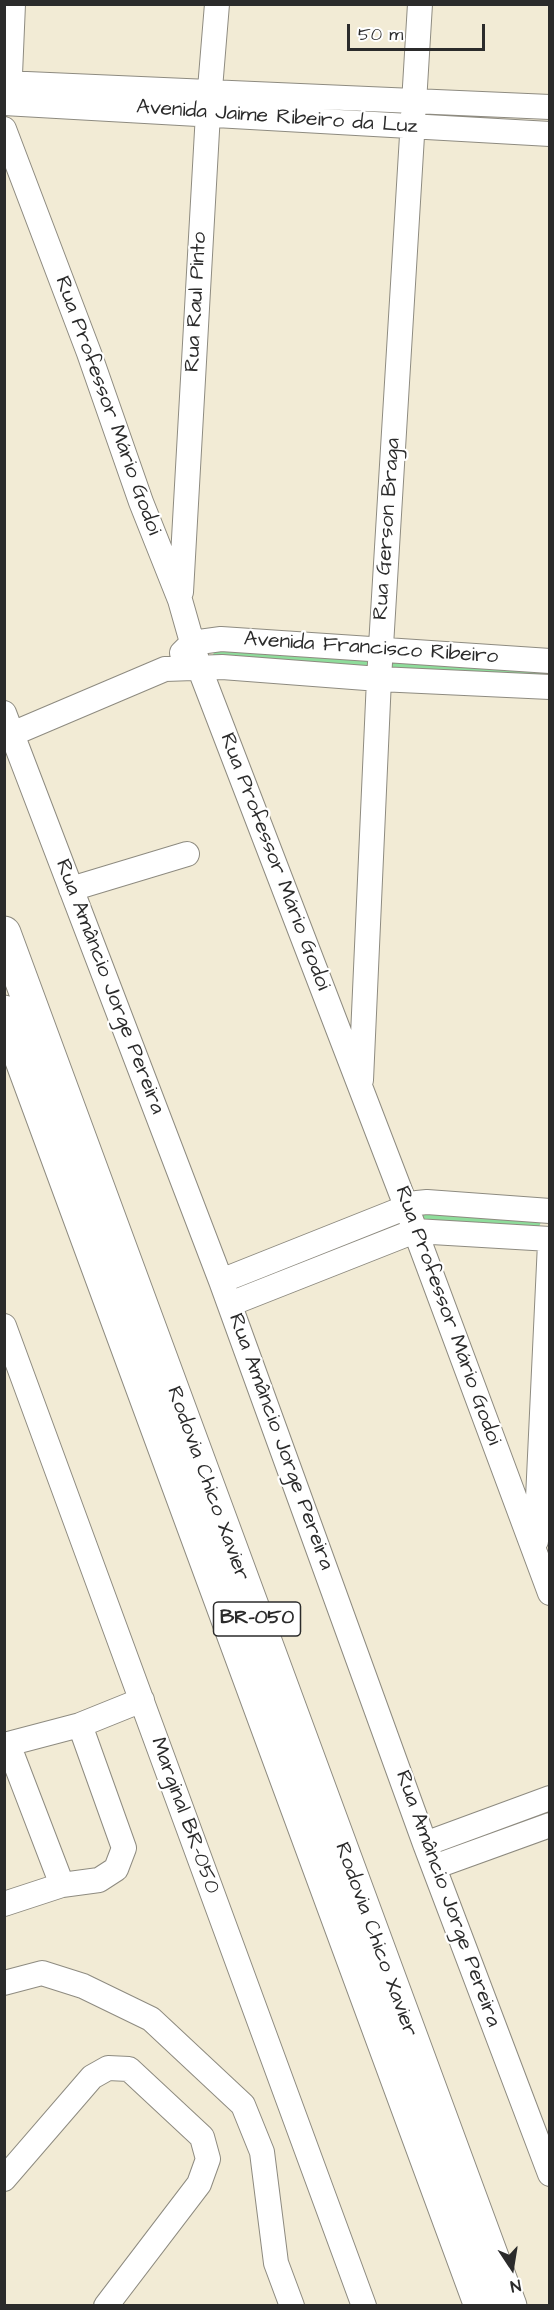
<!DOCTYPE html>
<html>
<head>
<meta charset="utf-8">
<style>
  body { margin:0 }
  #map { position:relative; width:554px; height:2310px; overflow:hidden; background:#f2ebd5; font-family:"Architects Daughter",sans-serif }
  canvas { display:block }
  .frame { position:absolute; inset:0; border:6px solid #2b2b2b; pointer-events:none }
  .north { position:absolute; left:482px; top:2238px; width:60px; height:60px; -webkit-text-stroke:4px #fff; paint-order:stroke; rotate:168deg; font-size:16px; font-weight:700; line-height:24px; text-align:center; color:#2b2b2b }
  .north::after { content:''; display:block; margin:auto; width:21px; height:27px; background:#2b2b2b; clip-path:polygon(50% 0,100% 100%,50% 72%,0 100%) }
  .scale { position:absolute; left:347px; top:24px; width:138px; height:27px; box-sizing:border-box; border:3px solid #2b2b2b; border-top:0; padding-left:8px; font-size:18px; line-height:21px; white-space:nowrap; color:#2b2b2b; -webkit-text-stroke:4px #fff; paint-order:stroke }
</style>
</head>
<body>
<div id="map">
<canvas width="554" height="2310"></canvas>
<div class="frame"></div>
<div class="north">N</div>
<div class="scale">50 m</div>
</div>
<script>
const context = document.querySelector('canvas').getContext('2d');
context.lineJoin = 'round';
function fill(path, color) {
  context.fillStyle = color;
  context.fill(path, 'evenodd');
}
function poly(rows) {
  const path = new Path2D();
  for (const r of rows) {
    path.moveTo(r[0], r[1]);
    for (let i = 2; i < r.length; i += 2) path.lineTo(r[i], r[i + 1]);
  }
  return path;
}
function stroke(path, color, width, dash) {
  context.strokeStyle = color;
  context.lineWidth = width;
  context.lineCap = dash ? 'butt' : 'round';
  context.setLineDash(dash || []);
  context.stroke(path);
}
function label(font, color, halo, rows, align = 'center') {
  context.font = font + ' "Architects Daughter",sans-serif';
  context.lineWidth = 4.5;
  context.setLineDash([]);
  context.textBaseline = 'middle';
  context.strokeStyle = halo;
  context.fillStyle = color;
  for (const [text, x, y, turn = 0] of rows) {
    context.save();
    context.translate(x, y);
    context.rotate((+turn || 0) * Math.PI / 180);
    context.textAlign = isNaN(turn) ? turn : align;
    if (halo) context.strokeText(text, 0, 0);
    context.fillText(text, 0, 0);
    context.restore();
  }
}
fill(poly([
  [215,649,371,658,371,668,215,659,213,655],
  [393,661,549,666,549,682,393,672,390,666],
  [421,1211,541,1221,541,1222,539,1227,426,1224,419,1215]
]), '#8edd9b');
const minor = poly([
  [4,83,550,107],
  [9,98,13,4],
  [4,103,550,134],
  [4,129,89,353,141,502,180,600,199,667,406,1206,550,1593],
  [181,592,208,113,217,4],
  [182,653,192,643,221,639,550,661],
  [4,713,221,1281,425,1844,550,2174],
  [12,734,165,669,222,667,379,679,550,687],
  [71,889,187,854],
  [361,1080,379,679,420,4],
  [221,1281,417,1203,427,1202,550,1211],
  [230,1304,415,1231,550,1239],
  [4,1326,364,2306],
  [536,1541,550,1243],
  [8,1744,62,1885],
  [4,1745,80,1725,142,1700],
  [425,1844,550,1798],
  [434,1867,550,1825],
  [4,1904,62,1885,99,1880,116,1869,124,1848,80,1725],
  [4,1983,42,1973,83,1986,151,2019,243,2105,262,2152,276,2263,292,2306],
  [4,2179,92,2077,108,2068,129,2069,202,2137,208,2159,199,2184,106,2306]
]);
const highway = poly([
  [4,933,510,2306],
  [4,1012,481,2306]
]);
stroke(minor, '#8e8b80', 26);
stroke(highway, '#8e8b80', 35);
stroke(minor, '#fff', 24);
stroke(highway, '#fff', 33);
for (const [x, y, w] of [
  [257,1619,87]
]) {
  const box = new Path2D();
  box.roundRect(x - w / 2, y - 17, w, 34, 4.5);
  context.fillStyle = '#fff';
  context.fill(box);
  stroke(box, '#2b2b2b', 1.5);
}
label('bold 20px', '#2b2b2b', null, [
  ["BR-050",257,1619]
]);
label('21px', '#2b2b2b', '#fff', [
  ["Avenida Jaime Ribeiro da Luz",277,118,4],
  ["Rua Raul Pinto",197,302,-87],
  ["Rua Professor Mário Godoi",107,406,70],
  ["Rua Gerson Braga",388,529,-86],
  ["Avenida Francisco Ribeiro",371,649,4],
  ["Rua Professor Mário Godoi",274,862,69],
  ["Rua Amâncio Jorge Pereira",109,987,69],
  ["Rua Professor Mário Godoi",447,1316,70],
  ["Rua Amâncio Jorge Pereira",280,1442,70],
  ["Rodovia Chico Xavier",207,1484,70],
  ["Marginal BR-050",184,1816,70],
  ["Rua Amâncio Jorge Pereira",447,1899,70],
  ["Rodovia Chico Xavier",375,1940,70]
]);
</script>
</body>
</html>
